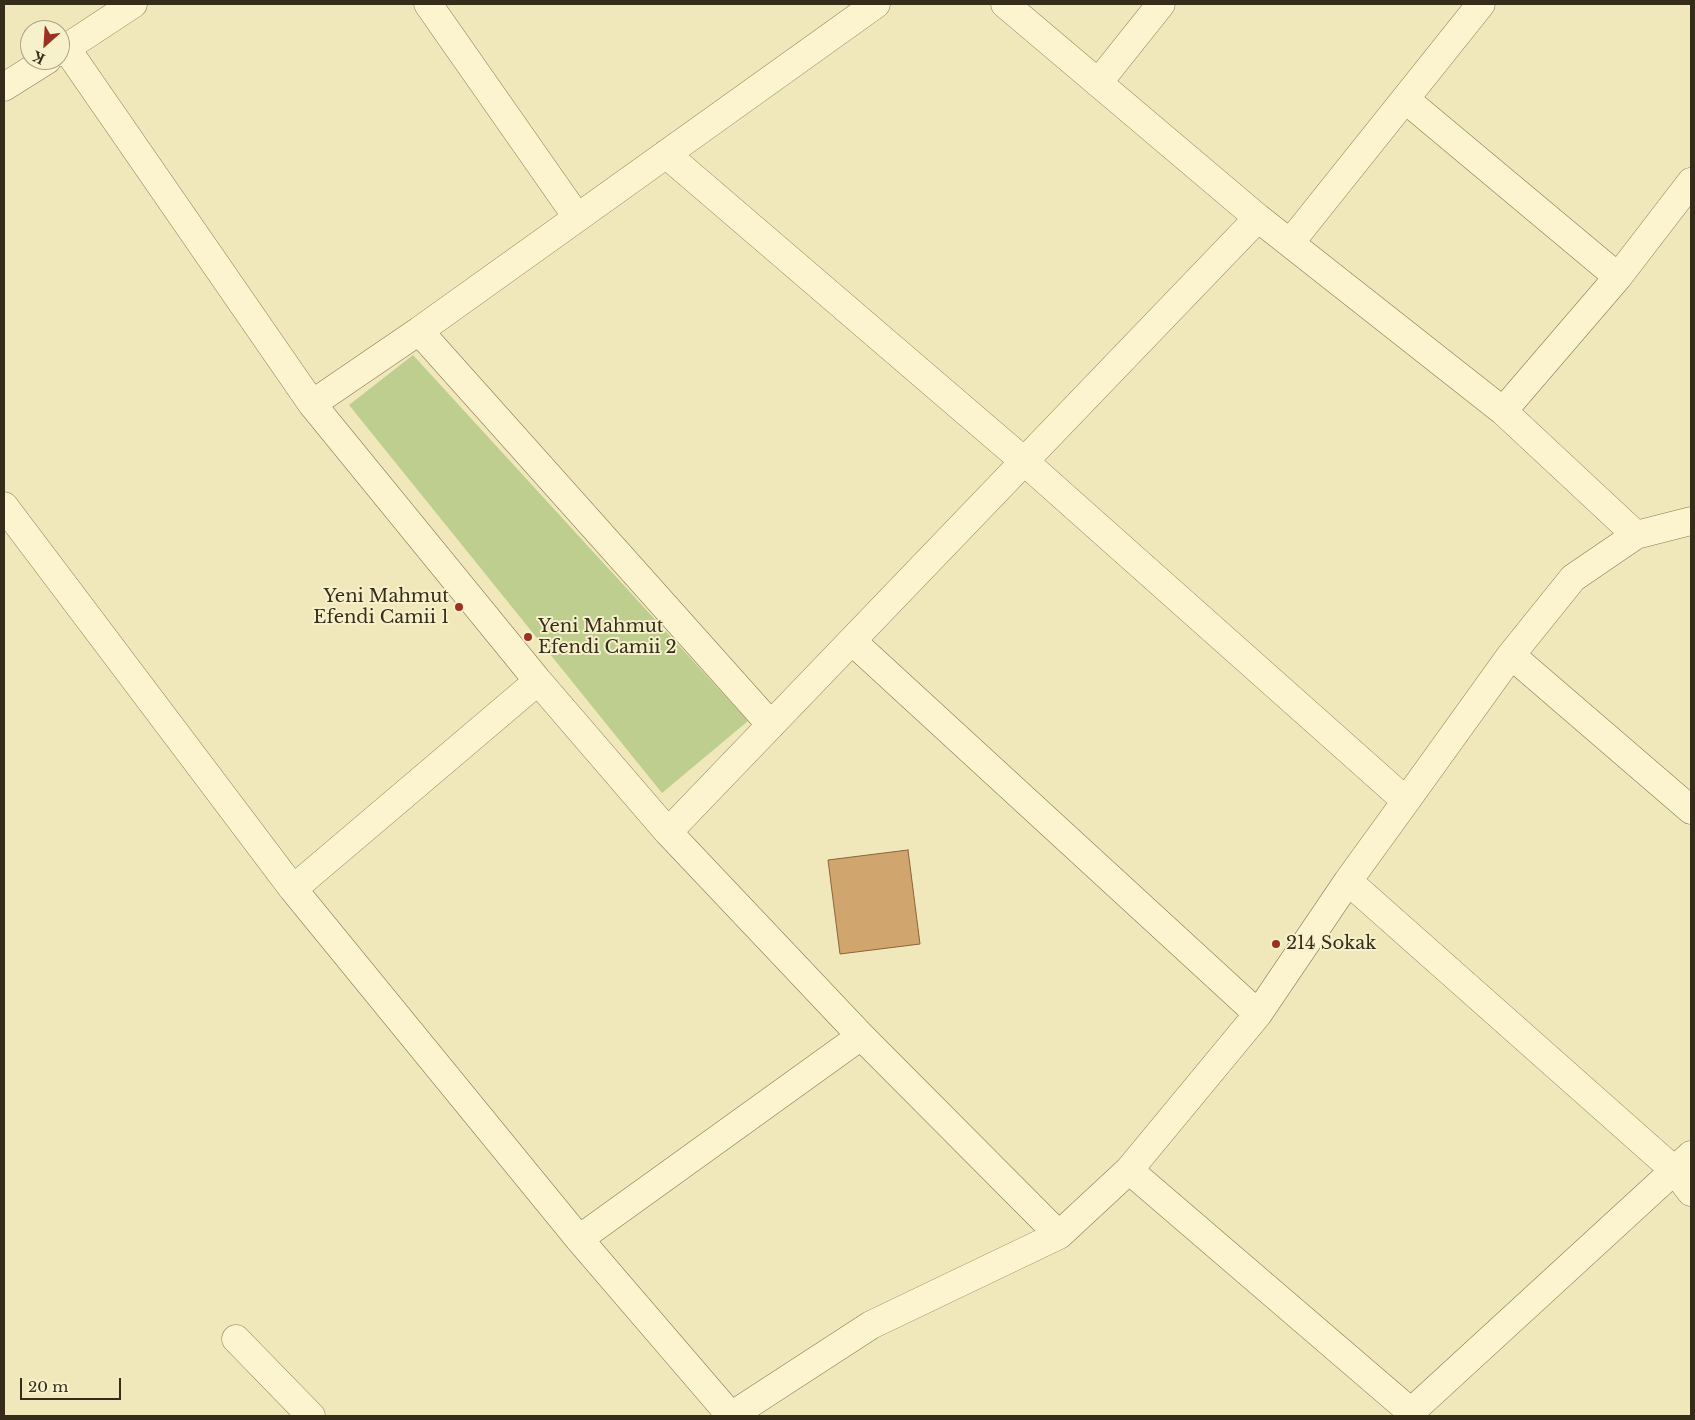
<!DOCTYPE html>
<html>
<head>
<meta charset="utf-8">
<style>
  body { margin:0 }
  #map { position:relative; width:1695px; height:1420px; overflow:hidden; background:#f0e8bb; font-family:"Libre Baskerville",serif }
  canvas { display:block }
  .frame { position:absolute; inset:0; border:5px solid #362c1a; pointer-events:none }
  .north { position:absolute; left:20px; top:20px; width:50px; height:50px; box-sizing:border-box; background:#f7f1cb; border:1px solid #aaa284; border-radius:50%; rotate:206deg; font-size:14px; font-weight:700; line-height:20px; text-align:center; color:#362c1a }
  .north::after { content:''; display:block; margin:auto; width:18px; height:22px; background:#9b3121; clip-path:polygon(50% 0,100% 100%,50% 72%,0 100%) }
  .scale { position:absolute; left:20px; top:1378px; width:101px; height:22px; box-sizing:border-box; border:2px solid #362c1a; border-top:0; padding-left:6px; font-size:15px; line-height:18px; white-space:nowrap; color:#362c1a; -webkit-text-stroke:4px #f7f1cb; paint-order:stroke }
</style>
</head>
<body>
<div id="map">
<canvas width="1695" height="1420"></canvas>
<div class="frame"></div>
<div class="north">K</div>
<div class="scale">20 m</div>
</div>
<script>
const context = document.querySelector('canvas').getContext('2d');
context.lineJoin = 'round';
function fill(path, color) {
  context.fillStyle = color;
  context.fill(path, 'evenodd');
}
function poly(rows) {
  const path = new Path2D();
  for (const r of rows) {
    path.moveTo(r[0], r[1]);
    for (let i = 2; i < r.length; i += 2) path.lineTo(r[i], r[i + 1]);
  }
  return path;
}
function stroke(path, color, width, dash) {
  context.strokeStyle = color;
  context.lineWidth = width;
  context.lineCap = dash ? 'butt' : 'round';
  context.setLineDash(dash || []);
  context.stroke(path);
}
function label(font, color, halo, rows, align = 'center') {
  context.font = font + ' "Libre Baskerville",serif';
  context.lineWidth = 4;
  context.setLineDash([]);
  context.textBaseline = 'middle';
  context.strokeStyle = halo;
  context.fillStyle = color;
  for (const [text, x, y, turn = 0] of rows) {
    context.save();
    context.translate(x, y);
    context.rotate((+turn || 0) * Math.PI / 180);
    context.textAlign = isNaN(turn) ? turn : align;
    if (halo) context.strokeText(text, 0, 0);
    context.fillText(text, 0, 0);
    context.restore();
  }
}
fill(poly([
  [413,355,748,721,662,793,349,405]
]), '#bece8f');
const building = poly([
  [908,850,920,944,840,954,828,860,908,850]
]);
fill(building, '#d1a56e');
stroke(building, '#896439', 1);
const minor = poly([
  [428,4,577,217],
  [1005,4,1258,218,1503,411,1636,535],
  [66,48,312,404,538,681,668,832,861,1036,1059,1235],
  [60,52,133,4],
  [1098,83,1161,4],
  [4,87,47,60],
  [1405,99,1618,277],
  [666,154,1025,462,1406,801],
  [1290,243,1481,4],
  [419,331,771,725],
  [312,404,419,331,876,4],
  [1503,411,1618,277,1691,182],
  [4,506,293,889,579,1239,731,1416],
  [852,641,1258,1014],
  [1511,655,1691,810],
  [668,832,1258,218],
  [1348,881,1674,1170,1691,1192],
  [293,889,538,681],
  [1129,1170,1411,1412,1412,1416],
  [579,1239,861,1036],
  [236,1339,311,1416],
  [1411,1412,1691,1155],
  [731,1416,871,1325,1059,1235,1129,1170,1258,1014,1348,881,1406,801,1511,655,1573,578,1636,535,1691,521]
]);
stroke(minor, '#887754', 29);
stroke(minor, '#fbf4ce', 28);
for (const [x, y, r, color] of [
  [459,607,5,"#9b3121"],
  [528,637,5,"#9b3121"],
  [1276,944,5,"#9b3121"]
]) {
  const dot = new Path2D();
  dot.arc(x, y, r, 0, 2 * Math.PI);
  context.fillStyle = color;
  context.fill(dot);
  stroke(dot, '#f7f1cb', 2);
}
label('18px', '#362c1a', '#f7f1cb', [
  ["Yeni Mahmut",449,597,"right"],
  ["Efendi Camii 1",449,618,"right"],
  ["Yeni Mahmut",538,627],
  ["Efendi Camii 2",538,648],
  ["214 Sokak",1286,944]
], 'left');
</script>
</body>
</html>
